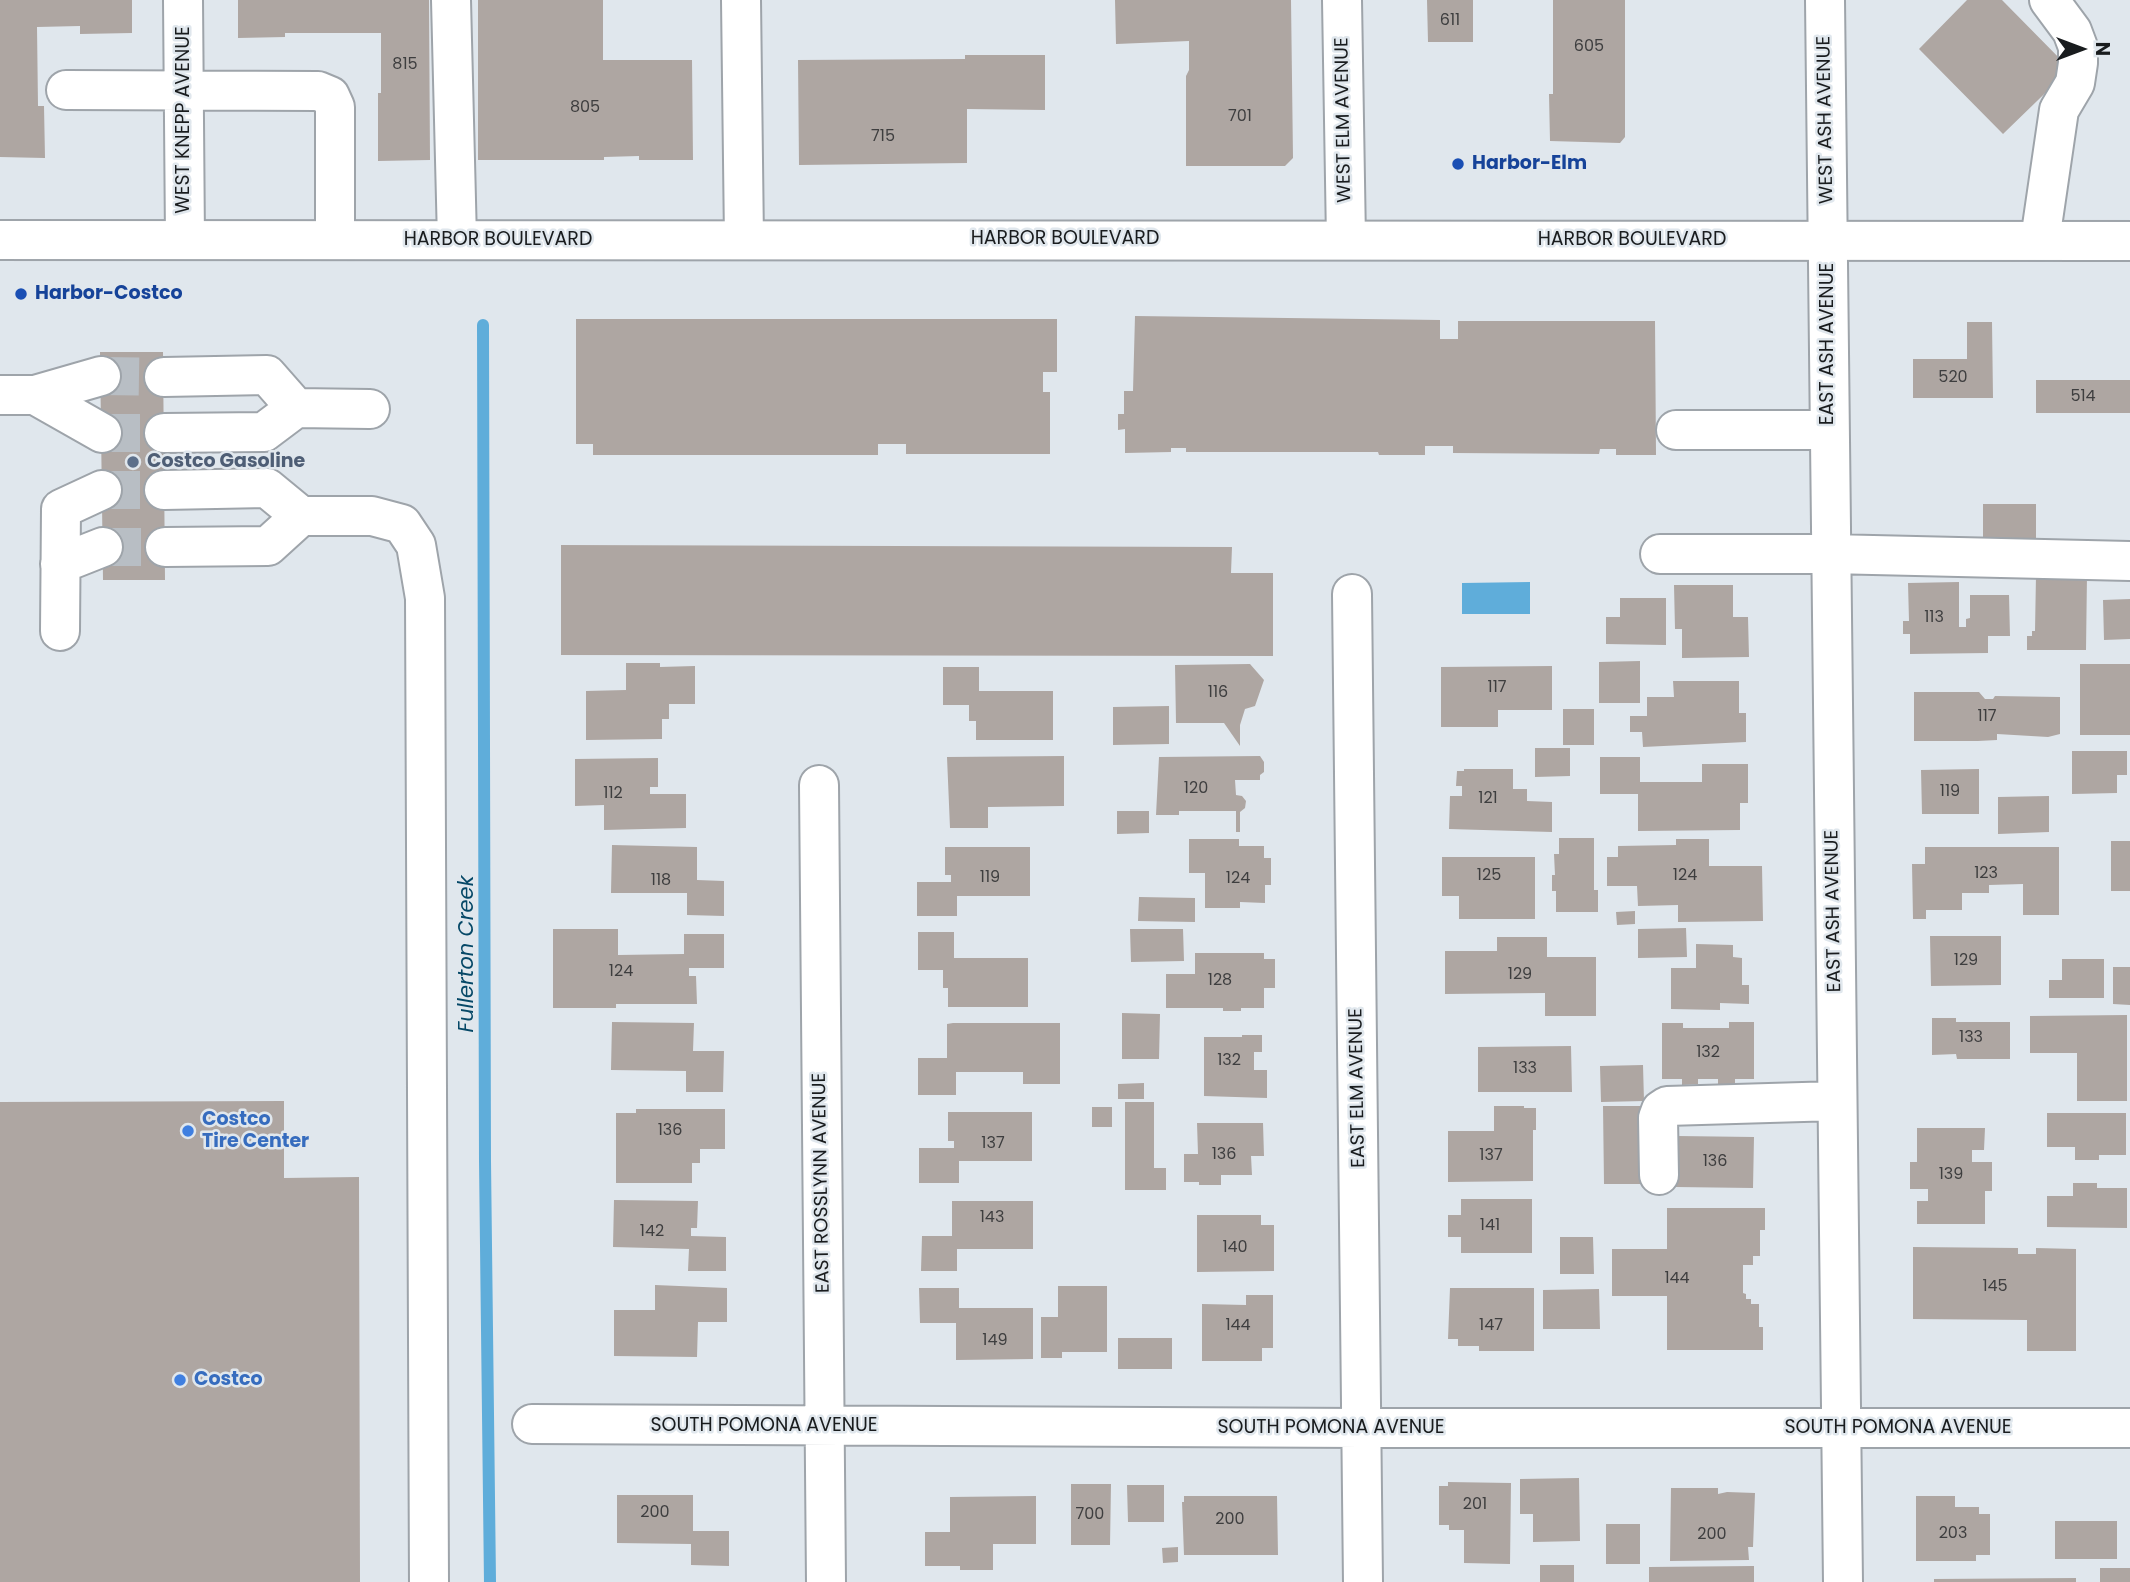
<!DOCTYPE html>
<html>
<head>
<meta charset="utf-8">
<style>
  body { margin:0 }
  #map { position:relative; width:2130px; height:1582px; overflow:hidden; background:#e0e7ed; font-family:Poppins,sans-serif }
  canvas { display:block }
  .north { position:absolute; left:2046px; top:14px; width:70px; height:70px; -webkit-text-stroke:5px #e0e7ed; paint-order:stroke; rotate:90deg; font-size:19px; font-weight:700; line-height:28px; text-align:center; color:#191c1e }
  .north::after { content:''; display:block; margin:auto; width:24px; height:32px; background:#191c1e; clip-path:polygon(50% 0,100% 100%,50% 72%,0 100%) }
</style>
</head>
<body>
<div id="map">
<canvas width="2130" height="1582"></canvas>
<div class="north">N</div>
</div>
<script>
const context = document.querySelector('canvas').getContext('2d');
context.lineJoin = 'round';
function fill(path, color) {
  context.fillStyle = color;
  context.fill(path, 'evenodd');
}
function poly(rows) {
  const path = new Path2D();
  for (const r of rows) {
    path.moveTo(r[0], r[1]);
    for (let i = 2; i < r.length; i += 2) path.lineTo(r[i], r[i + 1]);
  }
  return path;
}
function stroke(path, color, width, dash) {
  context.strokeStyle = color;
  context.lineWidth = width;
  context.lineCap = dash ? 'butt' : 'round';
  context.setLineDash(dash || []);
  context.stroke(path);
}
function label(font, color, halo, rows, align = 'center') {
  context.font = font + ' Poppins,sans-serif';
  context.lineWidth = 5;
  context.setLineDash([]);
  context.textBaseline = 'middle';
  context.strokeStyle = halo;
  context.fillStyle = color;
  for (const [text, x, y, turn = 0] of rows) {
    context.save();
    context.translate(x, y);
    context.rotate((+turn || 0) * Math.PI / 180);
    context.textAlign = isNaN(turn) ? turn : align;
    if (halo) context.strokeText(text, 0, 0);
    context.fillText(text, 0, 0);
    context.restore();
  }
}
fill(poly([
  [1530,582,1530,614,1462,614,1462,583]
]), '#5fadda');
stroke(poly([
  [483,325,485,1161,490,1582]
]), '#5fadda', 12);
fill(poly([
  [0,0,132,0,132,33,80,34,80,26,37,27,38,106,44,106,45,158,0,157],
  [238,0,429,0,430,160,378,161,378,93,381,93,381,33,285,33,285,37,238,38],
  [478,0,603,0,603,60,692,60,693,160,639,160,639,156,604,157,604,160,478,160],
  [1115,0,1291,0,1293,158,1285,166,1186,166,1186,76,1189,70,1189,41,1116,44],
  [1427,0,1473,0,1473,42,1428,42],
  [1553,0,1625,0,1625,137,1620,143,1550,141,1549,94,1553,94],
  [1967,0,2002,0,2070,69,2003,134,1919,49],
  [965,55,1045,55,1045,110,967,109,967,163,799,165,798,60,965,59],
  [1135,316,1440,320,1440,339,1458,339,1458,321,1655,321,1656,455,1616,455,1616,449,1600,449,1599,454,1453,453,1453,446,1425,446,1425,455,1379,455,1378,452,1186,452,1186,448,1171,448,1171,452,1125,453,1125,429,1118,430,1118,414,1124,414,1124,391,1133,391],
  [576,319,1057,319,1057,372,1043,372,1043,392,1050,392,1050,454,906,454,906,444,878,444,878,455,593,455,593,444,576,444],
  [1967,322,1992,322,1993,398,1913,398,1913,359,1967,359],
  [100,352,163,352,165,580,103,580],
  [2036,380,2130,380,2130,413,2036,413],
  [1983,504,2036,504,2036,550,1983,550],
  [561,545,1232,547,1231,573,1273,573,1273,656,561,655],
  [2036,575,2087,575,2086,650,2027,650,2027,636,2032,636,2032,631,2035,631],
  [1959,582,1959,627,1966,627,1966,619,1970,618,1970,595,2009,595,2010,636,1988,636,1988,653,1910,654,1910,634,1903,634,1903,621,1909,621,1908,583],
  [1674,585,1733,585,1733,617,1748,617,1749,657,1682,658,1682,629,1675,629],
  [1620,598,1666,598,1666,645,1606,644,1606,617,1620,617],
  [2130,599,2130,639,2104,640,2103,600],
  [1640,661,1640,703,1599,703,1599,662],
  [626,663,660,663,660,667,695,666,695,704,669,704,669,719,662,719,662,739,586,740,586,691,626,690],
  [1250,664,1264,680,1255,706,1245,709,1240,725,1240,746,1224,723,1176,723,1175,665],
  [2080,664,2130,664,2130,735,2080,735],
  [1552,666,1552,710,1498,710,1498,727,1441,727,1441,667],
  [943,667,979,667,979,691,1053,691,1053,740,976,740,976,721,969,721,969,705,943,705],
  [1673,681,1739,681,1739,713,1746,713,1746,742,1643,747,1642,732,1630,732,1630,716,1647,716,1647,697,1674,697],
  [1914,692,1979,692,1985,699,1993,699,1995,696,2060,697,2060,734,2048,737,1997,734,1997,740,1978,741,1914,741],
  [1169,706,1169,744,1113,745,1113,707],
  [1563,709,1594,709,1594,745,1563,745],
  [1535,748,1570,748,1570,776,1535,777],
  [2072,751,2127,751,2127,775,2117,775,2117,793,2072,794],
  [1064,756,1064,806,988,807,988,828,950,828,947,757],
  [1260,756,1264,762,1264,772,1260,775,1260,780,1235,780,1236,795,1242,796,1246,801,1245,808,1240,812,1240,832,1236,832,1236,811,1179,811,1179,815,1156,815,1159,757],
  [1600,757,1640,757,1640,782,1702,782,1702,764,1748,764,1748,803,1740,803,1740,830,1638,831,1638,794,1600,794],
  [658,758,658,787,650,787,650,794,686,794,686,828,604,830,604,805,575,806,575,759],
  [1464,769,1513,769,1513,789,1527,789,1527,801,1552,802,1552,832,1449,829,1450,796,1462,796,1462,786,1456,786,1457,771,1464,771],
  [1979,769,1979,814,1922,814,1921,770],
  [2049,796,2049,832,1998,834,1998,797],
  [1117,811,1149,811,1149,833,1117,834],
  [1559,838,1594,838,1594,890,1598,890,1598,912,1556,912,1556,891,1552,891,1552,875,1555,875,1554,854,1559,854],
  [1189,839,1239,839,1239,846,1264,846,1264,858,1271,858,1271,885,1265,885,1265,903,1240,902,1240,908,1205,908,1205,873,1189,873],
  [1676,839,1709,839,1709,866,1762,866,1763,921,1678,922,1678,905,1638,906,1637,886,1607,886,1607,857,1618,857,1618,846,1676,845],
  [2111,841,2130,841,2130,891,2111,891],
  [612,845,697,847,697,880,724,881,724,916,687,915,687,893,611,893],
  [945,847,1030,847,1030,896,957,896,957,916,917,916,917,882,951,882,951,875,945,875],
  [1925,847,2059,847,2059,915,2023,915,2023,884,1989,885,1989,893,1962,893,1962,910,1926,910,1926,919,1913,919,1912,864,1925,864],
  [1442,857,1535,857,1535,919,1459,919,1459,896,1442,896],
  [1139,897,1195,898,1195,922,1138,921],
  [1635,911,1635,924,1617,925,1616,912],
  [1686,928,1687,957,1638,958,1638,929],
  [553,929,618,929,618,955,684,954,684,934,724,934,724,968,689,968,689,976,696,976,697,1004,616,1004,616,1008,553,1008],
  [1130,929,1183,929,1184,961,1131,962],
  [918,932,954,932,954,958,1028,958,1028,1007,948,1007,948,988,943,988,943,970,918,970],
  [1930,936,2001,936,2001,985,1931,986],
  [1497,937,1547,937,1547,957,1596,957,1596,1016,1545,1016,1545,993,1445,994,1445,951,1497,951],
  [1696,944,1733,945,1733,957,1742,958,1742,985,1749,985,1749,1004,1720,1003,1720,1010,1671,1009,1671,968,1696,968],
  [1195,953,1264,953,1264,959,1275,959,1275,988,1264,988,1264,1008,1241,1008,1241,1011,1223,1011,1223,1008,1166,1008,1166,974,1195,974],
  [2062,959,2104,959,2104,998,2049,998,2049,980,2062,980],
  [2113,967,2130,967,2130,1005,2113,1004],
  [1122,1013,1160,1014,1159,1059,1122,1059],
  [2127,1015,2127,1101,2077,1101,2077,1053,2030,1053,2030,1016],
  [1932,1018,1956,1018,1956,1022,2010,1022,2010,1059,1957,1059,1956,1054,1932,1055],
  [612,1022,694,1023,693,1051,724,1051,723,1092,686,1092,686,1071,611,1070],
  [1729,1022,1754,1022,1754,1079,1735,1079,1735,1085,1718,1085,1718,1079,1698,1079,1698,1084,1682,1085,1682,1079,1662,1079,1662,1023,1683,1023,1683,1028,1729,1028],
  [953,1023,1060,1023,1060,1084,1023,1084,1023,1072,956,1072,956,1095,918,1095,918,1058,947,1058,947,1024],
  [1242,1035,1262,1035,1262,1052,1254,1052,1254,1070,1267,1070,1267,1098,1204,1096,1204,1037,1242,1037],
  [1571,1046,1572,1092,1478,1092,1478,1047],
  [1643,1065,1644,1101,1601,1102,1600,1066],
  [1144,1083,1144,1099,1118,1099,1118,1084],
  [284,1101,284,1178,359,1177,360,1582,0,1582,0,1102],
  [1125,1102,1154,1102,1154,1168,1166,1168,1166,1190,1125,1190],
  [1494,1106,1524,1106,1524,1108,1536,1108,1536,1130,1533,1130,1533,1181,1448,1182,1448,1131,1494,1131],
  [1603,1106,1643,1106,1644,1184,1604,1184],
  [1092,1107,1112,1107,1112,1127,1092,1127],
  [636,1109,725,1109,725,1149,700,1149,700,1163,692,1163,692,1183,616,1183,616,1113,636,1113],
  [948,1112,1032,1112,1032,1161,959,1161,959,1183,919,1183,919,1148,954,1148,954,1141,948,1141],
  [2047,1113,2126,1113,2126,1155,2099,1155,2099,1160,2075,1160,2075,1147,2047,1147],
  [1197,1123,1263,1123,1264,1156,1251,1156,1252,1175,1221,1175,1221,1185,1199,1185,1199,1182,1184,1182,1184,1154,1198,1154],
  [1917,1128,1985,1128,1984,1150,1972,1150,1972,1162,1992,1162,1992,1191,1985,1191,1985,1224,1917,1224,1917,1201,1928,1201,1928,1189,1910,1189,1910,1162,1917,1162],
  [1677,1136,1754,1137,1753,1188,1676,1187],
  [2073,1183,2097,1183,2097,1188,2127,1188,2127,1228,2047,1227,2047,1196,2073,1196],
  [1461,1199,1532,1199,1532,1253,1461,1253,1461,1237,1448,1237,1448,1215,1461,1215],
  [614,1200,698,1201,697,1228,691,1228,691,1236,726,1237,726,1271,688,1271,689,1249,613,1247],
  [952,1201,1033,1201,1033,1249,957,1249,957,1271,921,1271,922,1236,952,1236],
  [1667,1208,1765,1208,1765,1230,1760,1230,1760,1256,1753,1256,1753,1265,1743,1265,1743,1293,1746,1294,1746,1299,1751,1299,1751,1304,1759,1304,1759,1327,1763,1327,1763,1350,1667,1350,1667,1296,1612,1296,1612,1249,1667,1249],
  [1197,1215,1261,1215,1261,1225,1274,1225,1274,1271,1197,1272],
  [1560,1237,1593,1237,1594,1274,1560,1274],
  [1913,1247,2018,1248,2018,1254,2036,1254,2036,1248,2076,1249,2076,1351,2027,1351,2027,1320,1913,1319],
  [655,1285,727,1288,727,1322,698,1322,697,1357,614,1356,614,1310,655,1310],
  [1058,1286,1107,1286,1107,1352,1062,1352,1062,1358,1041,1358,1041,1317,1058,1317],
  [919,1288,959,1288,959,1308,1033,1308,1033,1359,956,1360,956,1323,920,1323],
  [1450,1288,1534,1288,1534,1351,1479,1351,1479,1346,1458,1346,1458,1339,1448,1339],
  [1599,1289,1600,1329,1543,1329,1543,1290],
  [1246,1295,1273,1295,1273,1348,1262,1348,1262,1361,1202,1361,1202,1304,1246,1305],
  [1118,1338,1172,1338,1172,1369,1118,1369],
  [1579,1478,1580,1541,1533,1542,1533,1514,1520,1514,1520,1479],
  [1448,1482,1511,1483,1510,1564,1464,1563,1464,1530,1449,1530,1449,1525,1439,1525,1439,1486,1448,1486],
  [1071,1484,1111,1484,1110,1545,1071,1545],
  [1127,1485,1164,1485,1164,1522,1128,1522],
  [1671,1488,1718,1488,1718,1494,1727,1492,1755,1493,1753,1547,1748,1547,1749,1560,1670,1561],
  [617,1495,693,1495,693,1531,729,1531,729,1566,691,1565,691,1544,617,1543],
  [1036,1496,1036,1544,993,1544,993,1570,960,1570,960,1566,925,1566,925,1532,950,1532,950,1497],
  [1184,1496,1277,1496,1278,1555,1184,1555,1182,1502,1184,1502],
  [1916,1496,1955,1496,1955,1507,1979,1507,1979,1514,1990,1514,1990,1555,1976,1555,1976,1561,1916,1561],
  [2055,1521,2117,1521,2117,1559,2055,1559],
  [1606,1524,1640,1524,1640,1564,1606,1564],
  [1178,1547,1178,1562,1163,1563,1162,1548],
  [1540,1565,1574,1565,1574,1582,1540,1582],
  [1754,1566,1754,1582,1649,1582,1649,1567],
  [2100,1568,2130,1568,2130,1582,2100,1582],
  [2076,1578,2076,1582,1934,1582,1934,1579]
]), '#aea6a2');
stroke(poly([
  [101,376,164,377],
  [102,433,164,433],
  [102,490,164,490],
  [103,547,165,547]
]), '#b8bec4', 38, [38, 19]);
const minor = poly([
  [183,0,185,240],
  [451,0,457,240],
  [741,0,744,240],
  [1342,0,1346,240],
  [1825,0,1843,1582],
  [66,90,318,91,330,96,335,107,335,240],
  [2040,240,2059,110,2075,83,2078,63,2078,47,2072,31,2049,0],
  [164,377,267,375,296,408,370,409],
  [0,395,35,395,101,376],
  [35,395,102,433],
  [1676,430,1829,430],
  [164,433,264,432,296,408],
  [164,490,267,488,301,516,372,516,402,524,416,545,425,598,429,1582],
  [165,547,268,546,301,516],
  [1660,554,1830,554,2130,561],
  [60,564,103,547],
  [1352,594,1363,1582],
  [60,631,61,509,102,490],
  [819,785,826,1582],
  [1659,1175,1658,1118,1661,1110,1667,1106,1837,1101],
  [532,1424,1361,1428,2130,1428]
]);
const major = poly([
  [0,240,2130,241]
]);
stroke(minor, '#9ea4aa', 42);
stroke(major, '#9ea4aa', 42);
stroke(minor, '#fff', 38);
stroke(major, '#fff', 38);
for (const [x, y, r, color] of [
  [1458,164,7,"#1a4fb4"],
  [21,294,7,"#1a4fb4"],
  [133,462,7,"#5c6f8a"],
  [188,1131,7,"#3f7fe0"],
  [180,1380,7,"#3f7fe0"]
]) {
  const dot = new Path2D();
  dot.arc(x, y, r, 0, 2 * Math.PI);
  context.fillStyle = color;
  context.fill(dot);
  stroke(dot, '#e0e7ed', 2.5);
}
label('16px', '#3e3e3f', null, [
  ["611",1450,21],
  ["605",1589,47],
  ["815",405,65],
  ["805",585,108],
  ["701",1240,117],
  ["715",883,137],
  ["520",1953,378],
  ["514",2083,397],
  ["113",1934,618],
  ["117",1497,688],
  ["116",1218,693],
  ["117",1987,717],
  ["120",1196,789],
  ["119",1950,792],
  ["112",613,794],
  ["121",1488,799],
  ["123",1986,874],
  ["125",1489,876],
  ["124",1685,876],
  ["119",990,878],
  ["124",1238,879],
  ["118",661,881],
  ["129",1966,961],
  ["124",621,972],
  ["129",1520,975],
  ["128",1220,981],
  ["133",1971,1038],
  ["132",1708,1053],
  ["132",1229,1061],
  ["133",1525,1069],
  ["136",670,1131],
  ["137",993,1144],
  ["136",1224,1155],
  ["137",1491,1156],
  ["136",1715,1162],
  ["139",1951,1175],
  ["143",992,1218],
  ["141",1490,1226],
  ["142",652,1232],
  ["140",1235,1248],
  ["144",1677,1279],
  ["145",1995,1287],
  ["144",1238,1326],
  ["147",1491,1326],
  ["149",995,1341],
  ["201",1475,1505],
  ["200",655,1513],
  ["700",1090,1515],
  ["200",1230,1520],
  ["203",1953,1534],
  ["200",1712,1535]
]);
label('19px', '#191c1e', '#e0e7ed', [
  ["WEST KNEPP AVENUE",184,120,-90],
  ["WEST ELM AVENUE",1344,120,-91],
  ["WEST ASH AVENUE",1826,120,-91],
  ["HARBOR BOULEVARD",1065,239],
  ["HARBOR BOULEVARD",498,240],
  ["HARBOR BOULEVARD",1632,240],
  ["EAST ASH AVENUE",1828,344,-90],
  ["EAST ASH AVENUE",1834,911,-91],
  ["EAST ELM AVENUE",1358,1088,-91],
  ["EAST ROSSLYNN AVENUE",822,1183,-91],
  ["SOUTH POMONA AVENUE",764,1426],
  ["SOUTH POMONA AVENUE",1331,1428],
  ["SOUTH POMONA AVENUE",1898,1428]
]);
label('bold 19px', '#164399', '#e0e7ed', [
  ["Harbor-Elm",1472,164],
  ["Harbor-Costco",35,294]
], 'left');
label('bold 19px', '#4e5e75', '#e0e7ed', [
  ["Costco Gasoline",147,462]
], 'left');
label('bold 19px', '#366cbe', '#e0e7ed', [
  ["Costco",202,1120],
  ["Tire Center",202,1142],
  ["Costco",194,1380]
], 'left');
label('italic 21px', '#064867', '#e0e7ed', [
  ["Fullerton Creek",468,954,-90]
]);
</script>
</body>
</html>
